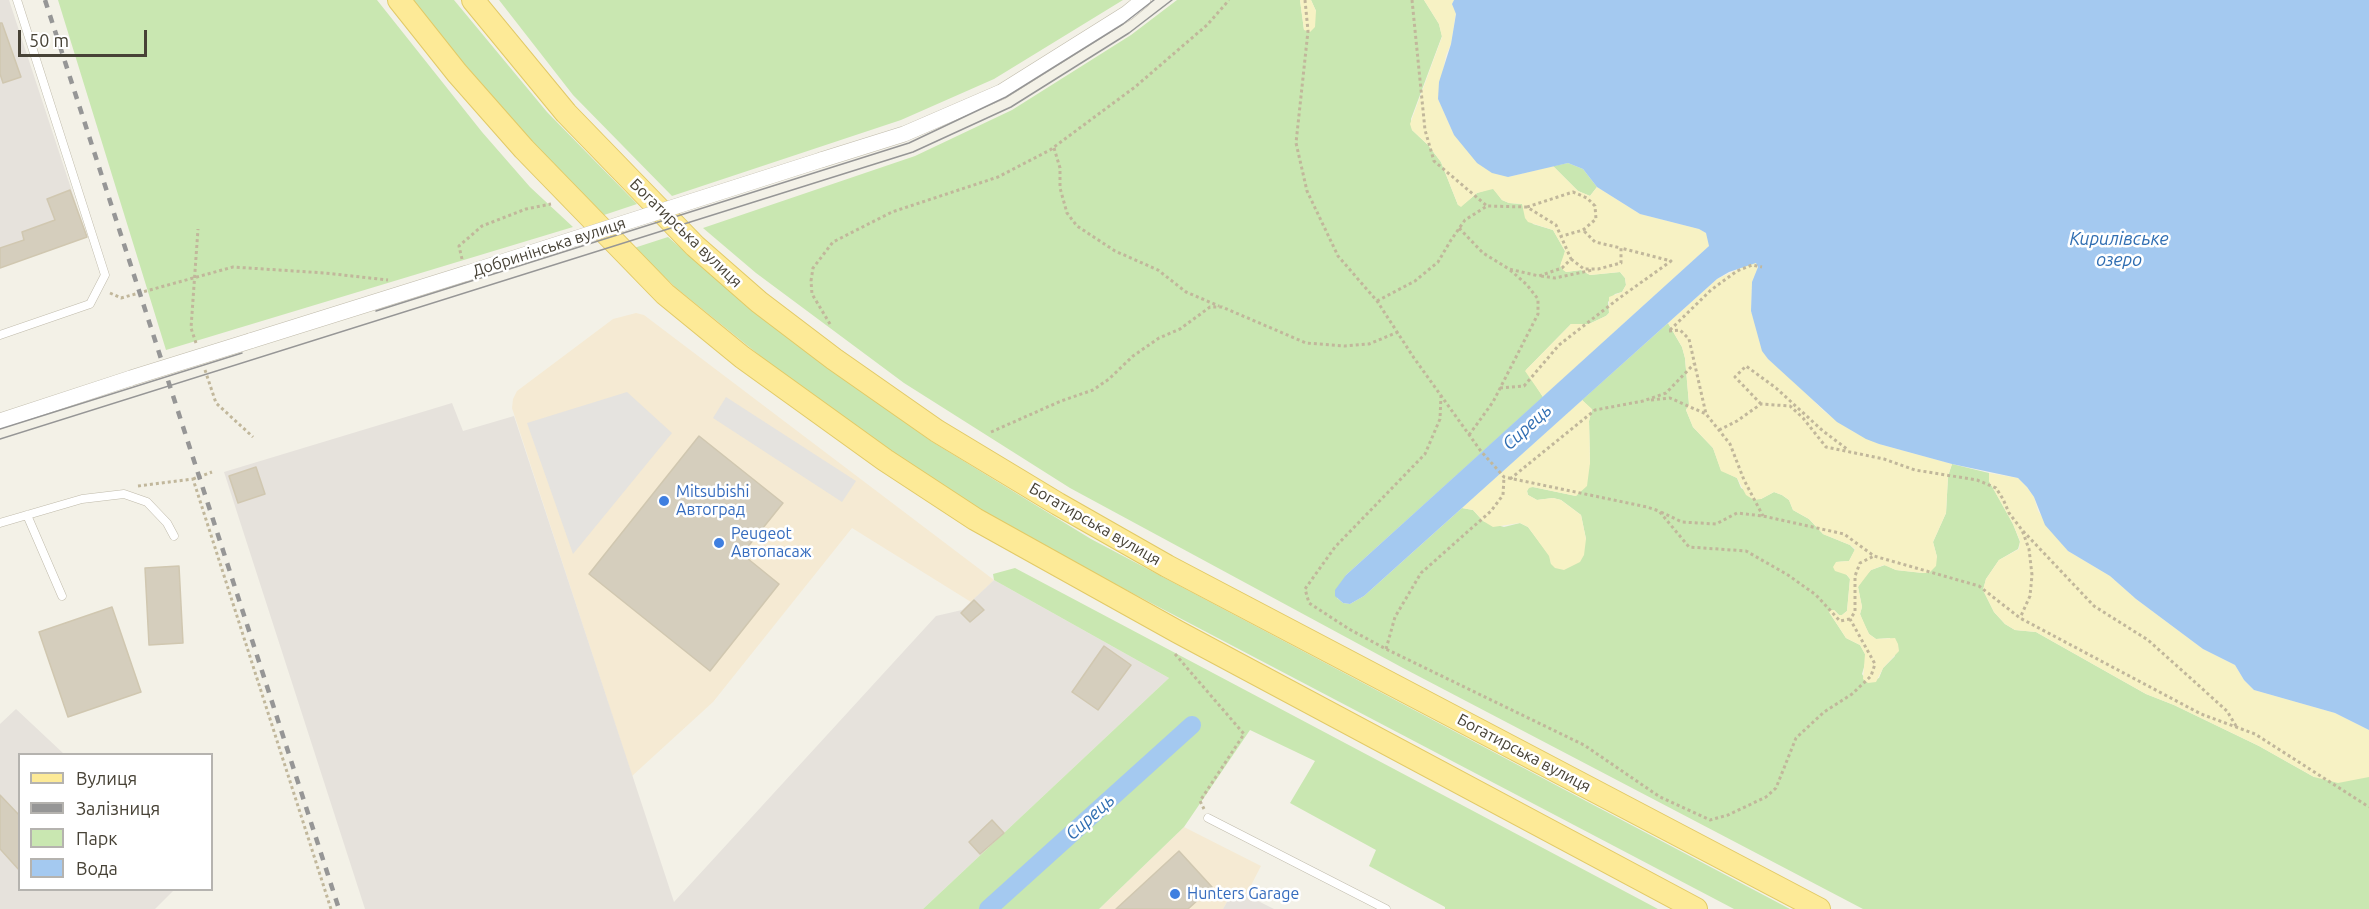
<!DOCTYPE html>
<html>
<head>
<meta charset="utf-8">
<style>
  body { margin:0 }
  #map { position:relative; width:2369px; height:909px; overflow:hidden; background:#f3f1e7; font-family:Ubuntu,sans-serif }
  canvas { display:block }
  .legend { position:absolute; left:18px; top:753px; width:195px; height:138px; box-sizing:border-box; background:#fff; border:2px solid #b5b3af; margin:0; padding:8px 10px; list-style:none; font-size:18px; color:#474236 }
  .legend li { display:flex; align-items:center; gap:12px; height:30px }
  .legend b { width:30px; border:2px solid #b5b3af }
  .scale { position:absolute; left:18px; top:30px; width:129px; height:27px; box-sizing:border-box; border:3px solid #474236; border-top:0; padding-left:8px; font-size:18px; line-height:21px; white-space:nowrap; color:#474236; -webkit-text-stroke:4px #fff; paint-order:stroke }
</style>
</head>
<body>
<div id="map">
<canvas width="2369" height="909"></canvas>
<ul class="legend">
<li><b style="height:8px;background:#fdea97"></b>Вулиця</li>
<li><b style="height:8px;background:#969696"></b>Залізниця</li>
<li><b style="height:16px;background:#c9e7b1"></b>Парк</li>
<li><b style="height:16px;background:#a4c9f0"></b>Вода</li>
</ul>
<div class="scale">50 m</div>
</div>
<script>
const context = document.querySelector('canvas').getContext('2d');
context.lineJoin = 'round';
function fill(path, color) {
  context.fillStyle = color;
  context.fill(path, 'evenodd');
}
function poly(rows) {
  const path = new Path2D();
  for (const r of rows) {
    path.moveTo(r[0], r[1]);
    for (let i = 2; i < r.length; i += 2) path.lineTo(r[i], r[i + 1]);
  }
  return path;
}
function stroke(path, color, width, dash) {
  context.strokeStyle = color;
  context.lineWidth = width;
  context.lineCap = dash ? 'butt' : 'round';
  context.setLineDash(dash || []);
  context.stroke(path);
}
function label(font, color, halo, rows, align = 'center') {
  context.font = font + ' Ubuntu,sans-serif';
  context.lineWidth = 5;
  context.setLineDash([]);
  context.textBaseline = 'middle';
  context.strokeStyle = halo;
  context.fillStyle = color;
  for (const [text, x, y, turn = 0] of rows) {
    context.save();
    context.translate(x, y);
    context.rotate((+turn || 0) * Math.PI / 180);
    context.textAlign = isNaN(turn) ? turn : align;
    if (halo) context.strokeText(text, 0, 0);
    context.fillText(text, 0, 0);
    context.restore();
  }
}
fill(poly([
  [636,313,644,315,994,580,971,602,852,528,713,702,632,776,512,408,513,399,517,391,613,319],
  [1184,827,1261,866,1246,895,1234,889,1223,909,1099,909]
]), '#f5ead3');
fill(poly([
  [0,0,9,0,87,237,0,268],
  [452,403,463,431,514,416,674,902,936,616,962,610,994,580,1169,678,923,909,365,909,224,472],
  [16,709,64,754,20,754,20,890,174,890,155,909,0,909,0,724],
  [1234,889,1274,909,1223,909]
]), '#e6e2dc');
fill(poly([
  [58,0,377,0,482,132,530,187,573,227,166,350],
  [410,0,454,0,547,112,637,204,601,216,522,132],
  [499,0,1123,0,994,79,901,120,672,196,573,95],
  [1177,0,1300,0,1304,30,1316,11,1311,0,1424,0,1439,24,1442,36,1411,119,1412,130,1428,145,1441,162,1458,205,1465,203,1477,193,1493,188,1502,200,1509,203,1522,204,1533,224,1553,230,1565,251,1564,258,1561,263,1566,272,1581,270,1590,275,1620,272,1625,278,1626,285,1622,292,1615,294,1608,302,1609,313,1606,316,1589,324,1571,324,1526,370,1543,397,1346,575,1337,598,1343,603,1350,604,1364,596,1462,508,1473,510,1483,521,1504,527,1520,523,1528,527,1550,556,1551,564,1586,539,1581,515,1561,500,1553,498,1537,500,1528,495,1527,491,1529,487,1533,487,1576,496,1590,463,1589,421,1592,410,1582,400,1668,323,1682,347,1685,358,1689,404,1686,410,1693,427,1713,448,1721,470,1737,478,1741,488,1761,499,1774,492,1782,495,1789,500,1793,510,1809,519,1823,534,1850,545,1855,550,1849,561,1836,562,1850,579,1847,611,1842,615,1839,615,1834,610,1829,612,1846,638,1860,645,1865,654,1865,664,1862,674,1867,682,1879,678,1883,668,1895,656,1890,638,1876,639,1869,634,1864,624,1860,614,1862,607,1858,587,1863,578,1871,570,1885,565,1896,570,1923,573,1937,557,1933,542,1946,513,1948,476,1952,464,1989,473,1989,481,2013,524,2020,542,2018,549,1999,560,1986,579,1983,590,1994,612,2005,624,2015,630,2036,632,2146,694,2174,705,2259,746,2314,777,2369,777,2369,909,1863,909,1403,668,1070,488,904,383,756,273,703,228,915,156,1012,110,1131,35],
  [1568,163,1583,169,1597,187,1590,196,1578,191,1553,166],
  [668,237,753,310,931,441,1091,539,1790,909,1734,909,1033,541,920,473,806,393,675,287,634,248],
  [1015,568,1658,909,1445,909,1445,907,1369,866,1376,850,1290,803,1315,761,1250,730,1184,827,1099,909,923,909,1169,678,994,580,993,574]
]), '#c9e7b1');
fill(poly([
  [1300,0,1311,0,1316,11,1315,27,1310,32,1304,30],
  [1424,0,1454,0,1452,4,1456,13,1451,44,1446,55,1438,99,1454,135,1508,177,1553,166,1578,191,1590,196,1597,187,1640,214,1699,229,1706,233,1709,239,1709,246,1543,397,1525,371,1571,324,1589,324,1606,316,1609,313,1609,297,1622,292,1626,285,1625,278,1620,272,1590,275,1581,270,1566,272,1563,270,1560,266,1565,251,1553,230,1528,222,1525,218,1522,204,1509,203,1502,200,1493,189,1477,193,1461,207,1458,205,1441,162,1428,145,1412,130,1410,124,1442,37,1439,24],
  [1752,263,1756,263,1758,267,1752,282,1751,311,1768,359,1782,370,1825,412,1852,431,1879,444,1952,464,1948,476,1946,513,1933,542,1937,557,1936,566,1929,573,1923,573,1896,570,1884,565,1871,570,1858,587,1862,607,1860,614,1869,634,1876,639,1895,638,1898,644,1899,651,1883,668,1876,682,1868,683,1863,679,1865,654,1860,645,1846,638,1829,612,1830,610,1834,610,1839,615,1842,615,1847,611,1850,579,1847,575,1835,571,1833,567,1836,562,1849,561,1855,549,1850,545,1823,534,1809,519,1793,510,1789,500,1782,495,1774,492,1761,499,1754,500,1746,495,1737,478,1721,471,1713,448,1693,427,1686,410,1689,404,1685,358,1682,347,1668,323,1717,279],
  [1582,400,1592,409,1589,421,1590,463,1587,486,1576,496,1533,487,1529,488,1527,491,1528,495,1537,500,1553,498,1561,500,1581,515,1586,539,1584,555,1580,562,1564,570,1555,568,1551,564,1549,556,1528,527,1520,523,1493,527,1483,521,1473,510,1462,508],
  [1989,473,2018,478,2027,487,2034,497,2038,511,2068,551,2110,576,2136,599,2203,649,2235,665,2244,680,2254,690,2335,713,2369,730,2369,777,2338,783,2314,777,2259,746,2174,705,2146,694,2036,632,2015,630,2005,624,1994,612,1983,590,1986,579,1999,560,2019,549,2020,541,2013,524,1989,481]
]), '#f7f2c4');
fill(poly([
  [627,392,672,433,573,554,527,423],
  [726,397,856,481,842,502,713,418]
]), '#e5e3df');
fill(poly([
  [1454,0,2369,0,2369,730,2335,713,2254,690,2244,680,2235,665,2203,649,2136,599,2110,576,2068,551,2045,525,2034,497,2027,487,2018,478,1952,464,1879,444,1866,439,1837,422,1768,359,1762,351,1751,311,1752,282,1758,267,1756,263,1729,272,1717,279,1364,596,1350,604,1343,603,1335,596,1335,590,1346,575,1709,246,1706,233,1699,229,1640,214,1597,187,1583,169,1568,163,1508,177,1492,173,1477,163,1454,135,1438,99,1439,82,1451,44,1456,14,1452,4]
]), '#a4c9f0');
stroke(poly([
  [988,909,1192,725]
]), '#a4c9f0', 18);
const building = poly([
  [0,23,2,23,21,77,3,83,0,74,0,23],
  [70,190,87,237,0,268,0,248,24,240,22,232,55,220,47,199,70,190],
  [699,436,783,503,742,554,779,584,710,671,589,574,699,436],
  [256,467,265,494,238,503,229,476,256,467],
  [179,566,183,643,149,645,145,568,179,566],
  [974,600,984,610,970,622,961,613,974,600],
  [112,607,141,692,68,717,39,632,112,607],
  [1104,646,1131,665,1098,710,1072,692,1104,646],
  [0,795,20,816,20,871,0,849,0,795],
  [992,820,1004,833,980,854,969,842,992,820],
  [1179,851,1212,887,1188,909,1116,909,1179,851]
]);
fill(building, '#d5cebd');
stroke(building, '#d0c7b0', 1.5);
const service = poly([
  [0,335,90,304,105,275,17,0],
  [27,515,62,596],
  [0,523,82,499,124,494,147,502,167,523,174,536],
  [1208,818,1386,909]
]);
const minor = poly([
  [821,160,904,134,1001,92,1127,13,1143,0],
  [250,341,467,273],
  [0,421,131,378]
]);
const primary = poly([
  [399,0,457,73,524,149,665,294,742,357,885,460,975,519,1178,632,1696,909],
  [473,0,566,113,695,246,759,302,834,359,937,431,1058,504,1167,566,1819,909]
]);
stroke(service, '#bfbaaa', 9);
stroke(minor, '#bfbaaa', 16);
stroke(primary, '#e2ca66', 24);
stroke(poly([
  [1305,0,1308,31,1296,143,1307,191,1338,256,1377,301,1414,358,1480,450,1504,477,1647,507,1659,511,1689,547,1746,551,1788,575,1816,595,1840,621,1850,619],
  [1412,0,1425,130,1434,161,1487,206],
  [1054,148,1060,168,1060,188,1067,213,1077,226,1115,251,1158,270,1186,292,1219,306],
  [1527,207,1573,192,1587,198,1595,206,1596,219,1583,230,1562,236],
  [462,259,459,246,482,226,526,209,551,204],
  [1571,259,1584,269,1598,269,1621,263,1621,248,1595,242,1583,230],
  [1541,276,1555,278,1593,270],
  [110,293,121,298,233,267,325,273,388,280],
  [1377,301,1415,281,1438,262,1451,240,1465,220,1487,206,1527,207,1556,225,1571,259,1562,268,1539,276,1509,269,1483,253,1459,228],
  [830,324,812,294,811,281,813,268,833,242,892,212,998,177,1050,150,1135,87,1207,25,1229,0],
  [1670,330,1711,290,1737,271,1752,265,1762,267],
  [1669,331,1680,330,1689,339,1706,414,1730,444,1744,480,1763,516],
  [196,343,191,328,198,229],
  [205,370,216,403,253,437],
  [1500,388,1524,386,1559,345,1618,299,1671,261,1621,248],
  [1441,395,1440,419,1425,454,1335,547,1305,589,1309,603,1349,629,1386,649,1584,745,1660,797,1710,820,1728,815,1766,797,1776,788,1796,738,1824,712,1852,694,1871,676,1875,664,1850,619,1855,612,1855,576,1860,563,1874,556],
  [1651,400,1670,398,1706,414],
  [1761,404,1735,377,1746,366,1776,388,1823,431,1847,449],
  [1719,430,1737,421,1761,404,1790,406,1803,418,1826,447,1884,459,1915,470,1977,480,1996,488,2003,499,2009,513,2022,530,2029,549,2032,575,2030,596,2020,618],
  [991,432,1061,401,1093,390,1109,379,1133,356,1159,338,1180,329,1210,307,1222,307,1306,343,1345,346,1369,344,1398,332],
  [1469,435,1493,402,1538,314,1538,299,1527,285,1509,269],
  [193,479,212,472],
  [1510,479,1595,410,1643,401,1666,393,1694,364],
  [138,486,193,479,331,909],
  [1661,512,1682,522,1716,524,1737,513,1763,516,1844,534,1874,556,1979,586,2020,618,2201,714,2255,734,2369,807],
  [2023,531,2094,606,2148,640,2227,711,2236,726],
  [1386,649,1395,617,1421,573,1491,511,1503,495,1504,477],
  [1175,654,1244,734,1200,801,1204,809]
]), '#c1b79b', 3, [3, 3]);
stroke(service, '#fff', 8);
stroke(minor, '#fff', 15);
stroke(primary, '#fdea97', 22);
stroke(poly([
  [376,311,909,143,1006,97,1123,24,1154,0],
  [0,429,242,353],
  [0,439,913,152,1011,107,1129,33,1172,0]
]), '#969696', 1.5);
stroke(poly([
  [45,0,339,909]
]), '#969696', 4.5, [8, 8]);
const minorBridge = poly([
  [467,273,821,160],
  [131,378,250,341]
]);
stroke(minorBridge, '#bfbaaa', 16, []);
stroke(minorBridge, '#fff', 15);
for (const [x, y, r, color] of [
  [664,501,6,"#3f7fe0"],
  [719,543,6,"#3f7fe0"],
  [1175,894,6,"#3f7fe0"]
]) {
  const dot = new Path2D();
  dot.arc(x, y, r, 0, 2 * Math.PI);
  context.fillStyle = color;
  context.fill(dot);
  stroke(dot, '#fff', 2);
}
label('16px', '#474236', '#fff', [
  ["Богатирська вулиця",686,233,44],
  ["Добринінська вулиця",549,247,-18],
  ["Богатирська вулиця",1095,524,30],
  ["Богатирська вулиця",1524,753,28]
]);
label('16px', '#366cbe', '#fff', [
  ["Mitsubishi",676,492],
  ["Автоград",676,510],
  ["Peugeot",731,534],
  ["Автопасаж",731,552],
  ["Hunters Garage",1187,894]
], 'left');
label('italic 18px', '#306eb2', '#fff', [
  ["Кирилівське",2119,239],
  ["озеро",2119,260],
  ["Сирець",1527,427,-42],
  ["Сирець",1090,817,-42]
]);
</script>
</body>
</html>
